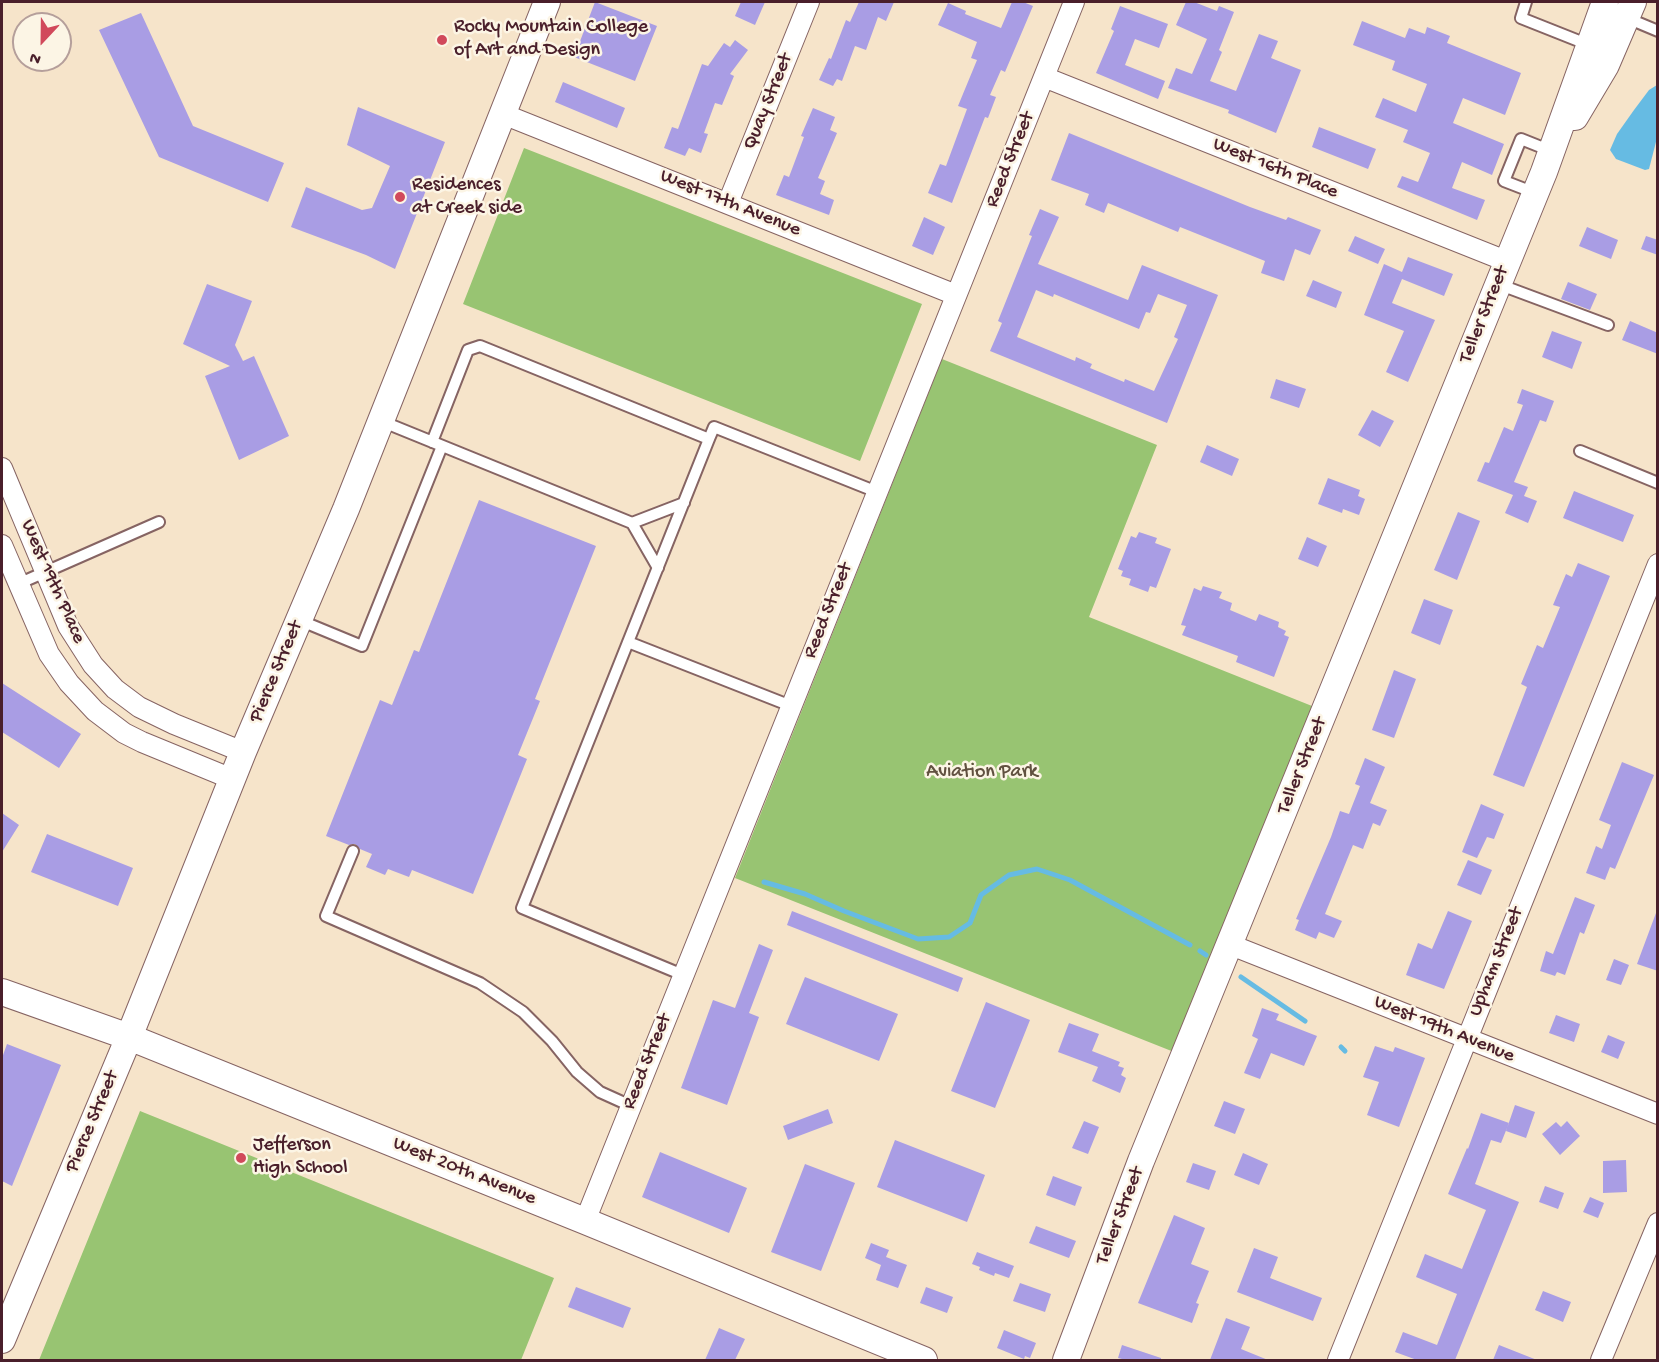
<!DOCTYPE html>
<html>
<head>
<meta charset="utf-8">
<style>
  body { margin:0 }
  #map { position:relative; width:1659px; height:1362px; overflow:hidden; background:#f6e4ca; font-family:"Gochi Hand",sans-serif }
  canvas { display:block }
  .frame { position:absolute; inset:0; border:3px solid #4a1f2b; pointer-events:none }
  .north { position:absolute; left:12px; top:12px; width:60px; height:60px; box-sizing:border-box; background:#fcf5e5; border:2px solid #b59f9b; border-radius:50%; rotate:202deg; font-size:16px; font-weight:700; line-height:24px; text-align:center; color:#4a1f2b }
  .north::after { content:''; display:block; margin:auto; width:21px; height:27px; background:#d1495b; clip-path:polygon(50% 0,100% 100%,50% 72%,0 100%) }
</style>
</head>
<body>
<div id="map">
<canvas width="1659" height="1362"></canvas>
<div class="frame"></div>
<div class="north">N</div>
</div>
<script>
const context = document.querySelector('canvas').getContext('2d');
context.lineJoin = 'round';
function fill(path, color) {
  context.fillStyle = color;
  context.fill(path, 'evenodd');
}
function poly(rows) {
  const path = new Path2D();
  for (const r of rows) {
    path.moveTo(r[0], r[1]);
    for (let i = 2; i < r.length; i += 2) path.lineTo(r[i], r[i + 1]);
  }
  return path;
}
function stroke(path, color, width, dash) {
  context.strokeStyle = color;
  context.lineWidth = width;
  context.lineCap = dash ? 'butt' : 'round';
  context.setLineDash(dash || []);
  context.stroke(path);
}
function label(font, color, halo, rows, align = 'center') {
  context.font = font + ' "Gochi Hand",sans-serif';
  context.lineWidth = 5;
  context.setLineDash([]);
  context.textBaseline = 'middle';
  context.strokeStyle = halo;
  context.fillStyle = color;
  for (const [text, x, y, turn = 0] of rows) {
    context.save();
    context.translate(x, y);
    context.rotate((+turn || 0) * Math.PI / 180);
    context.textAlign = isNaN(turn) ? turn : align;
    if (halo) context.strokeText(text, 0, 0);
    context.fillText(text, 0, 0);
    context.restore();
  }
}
fill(poly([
  [524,148,922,304,860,461,463,304],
  [942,359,1157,445,1089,617,1312,706,1174,1052,735,878],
  [140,1111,554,1278,521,1360,39,1360]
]), '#98c472');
fill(poly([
  [1657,85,1657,138,1649,169,1645,170,1616,159,1610,150,1617,134,1634,110,1649,90]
]), '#66bbe3');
stroke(poly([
  [764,882,805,894,844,911,918,939,949,937,970,923,981,895,1009,875,1037,869,1070,880,1190,945],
  [1200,951,1206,955],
  [1241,977,1305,1021],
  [1341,1047,1345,1051]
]), '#66bbe3', 5);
fill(poly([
  [595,2,657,26,635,81,574,57],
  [741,2,765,2,755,25,735,16],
  [859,2,894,2,886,21,878,17,866,50,855,46,842,81,837,79,833,86,819,80,829,58,831,59,846,20,850,22],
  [1012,2,1023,2,1033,6,1005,72,1001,70,990,95,996,97,988,118,985,117,952,203,928,193,940,164,946,166,967,109,958,106,977,60,971,58,977,42,938,25,948,3,966,11,965,14,1001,28],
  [1186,2,1194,2,1217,11,1219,6,1234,12,1219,50,1222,52,1210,81,1236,91,1259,34,1278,41,1271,58,1301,70,1276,133,1228,113,1229,110,1168,88,1176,68,1192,74,1207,39,1176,25],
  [1120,6,1168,24,1159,48,1135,39,1125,65,1165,81,1158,99,1096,73,1114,31,1111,29],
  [141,13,193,126,284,163,268,202,159,157,99,30],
  [1362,21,1405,38,1409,28,1425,34,1427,27,1450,36,1447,43,1521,73,1505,115,1463,98,1453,123,1504,144,1492,175,1462,162,1452,188,1485,200,1477,220,1397,187,1402,176,1418,182,1430,153,1403,142,1408,130,1375,117,1383,98,1416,112,1427,84,1392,70,1395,61,1353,45],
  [735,40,748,50,730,74,734,76,722,105,715,103,704,133,708,134,701,153,689,148,685,156,664,148,672,127,678,129,702,64,708,66,724,43,730,47],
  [563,82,625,108,617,128,555,102],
  [358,107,445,142,395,269,366,255,291,227,306,187,362,210,372,208,390,166,347,145],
  [813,108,835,117,830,130,837,133,818,178,825,181,820,194,834,200,829,215,776,195,784,175,789,177,804,137,801,136],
  [1319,127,1376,149,1368,169,1312,147],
  [1069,133,1250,207,1286,220,1288,217,1321,230,1310,255,1295,249,1284,281,1261,273,1265,261,1180,227,1178,232,1108,203,1104,213,1085,205,1089,194,1051,180],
  [1040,209,1059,217,1038,264,1128,300,1142,265,1218,295,1167,423,990,351,1002,323,998,321,1032,236,1029,235],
  [1036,290,1053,297,1054,294,1139,329,1146,312,1150,313,1158,294,1187,305,1174,337,1178,339,1154,391,1125,379,1124,382,1090,368,1092,364,1076,357,1075,361,1017,337],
  [924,217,945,227,933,255,912,246],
  [1587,227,1618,240,1611,259,1579,246],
  [1355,236,1385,249,1378,264,1348,251],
  [1646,236,1658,240,1658,255,1641,249],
  [1408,257,1453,274,1444,296,1402,279,1392,303,1435,320,1408,382,1386,372,1404,331,1364,315,1384,264,1402,272],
  [1313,280,1342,292,1336,308,1306,296],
  [1568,282,1597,294,1590,310,1561,299],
  [207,284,252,301,235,345,243,361,254,356,289,436,239,460,205,376,230,366,183,344],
  [1630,321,1658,333,1658,354,1622,340],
  [1552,331,1582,342,1572,369,1542,357],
  [1276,379,1306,389,1299,408,1270,398],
  [1522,389,1554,401,1546,422,1540,420,1514,482,1528,487,1524,496,1537,501,1528,523,1505,513,1513,495,1477,481,1485,462,1489,463,1504,427,1513,431,1523,405,1517,403],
  [1372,410,1394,421,1380,447,1358,435],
  [1207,445,1239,459,1232,476,1200,462],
  [1328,478,1360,490,1358,496,1365,499,1359,515,1343,509,1342,513,1318,504],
  [1574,491,1634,515,1623,542,1563,518],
  [479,500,596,546,535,699,540,701,518,755,527,759,473,894,412,870,409,877,388,869,385,875,366,867,372,854,360,849,355,844,349,845,326,836,380,700,392,705,414,650,419,652],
  [1458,512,1480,521,1457,580,1434,570],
  [1139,532,1157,538,1155,543,1171,549,1156,588,1150,586,1148,592,1129,585,1131,579,1121,576,1123,571,1118,569,1131,536,1136,538],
  [1307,537,1327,546,1318,567,1298,559],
  [1578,563,1610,576,1524,787,1493,775,1527,687,1521,684,1537,645,1543,648,1560,607,1553,605,1566,574,1572,577],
  [1203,586,1222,592,1219,598,1232,603,1230,610,1256,621,1259,614,1279,622,1278,627,1286,631,1284,635,1289,637,1274,677,1236,662,1238,656,1182,635,1186,626,1181,625,1194,588,1201,591],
  [1424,599,1453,610,1440,645,1411,633],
  [1394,670,1416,679,1394,738,1372,730],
  [2,683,81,734,59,768,2,732],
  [1365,758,1385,767,1370,803,1387,810,1380,826,1373,823,1363,849,1353,845,1325,914,1342,921,1334,938,1319,932,1316,939,1295,930,1299,920,1296,919,1331,837,1340,811,1349,814,1360,786,1355,784],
  [1622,762,1654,775,1615,869,1610,867,1605,880,1586,873,1596,846,1602,849,1611,825,1599,820],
  [1481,804,1504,814,1494,839,1487,837,1477,858,1462,852],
  [2,813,19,825,2,852],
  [47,834,133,868,118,906,31,872],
  [1468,860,1492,870,1481,895,1457,885],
  [1575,897,1595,905,1584,934,1580,932,1565,975,1557,972,1555,976,1540,971,1546,951,1553,954],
  [792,911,963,978,958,992,787,925],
  [1448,911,1472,921,1444,989,1406,975,1418,943,1432,949],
  [1656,913,1658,913,1658,971,1637,964],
  [759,944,773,950,749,1013,759,1017,727,1105,681,1088,713,1000,735,1008],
  [1614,959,1629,965,1621,985,1606,980],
  [805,977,898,1014,879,1061,786,1024],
  [986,1002,1030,1020,995,1108,951,1091],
  [1262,1008,1279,1014,1276,1020,1317,1036,1304,1066,1271,1053,1260,1079,1244,1073,1258,1039,1252,1036],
  [1556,1015,1580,1024,1574,1042,1549,1033],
  [1069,1023,1099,1034,1092,1051,1120,1062,1118,1066,1124,1068,1121,1075,1126,1078,1120,1093,1092,1081,1098,1067,1058,1052],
  [1608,1035,1625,1042,1618,1059,1601,1052],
  [7,1044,61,1065,12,1186,2,1181,2,1058],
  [1375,1046,1393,1052,1395,1047,1425,1058,1399,1127,1367,1115,1379,1082,1363,1077],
  [1224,1101,1245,1109,1235,1134,1214,1126],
  [1515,1105,1535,1112,1526,1138,1506,1131],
  [828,1109,833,1123,788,1140,783,1126],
  [1481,1113,1509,1123,1501,1143,1491,1140,1475,1184,1519,1202,1455,1360,1417,1360,1395,1352,1403,1332,1437,1345,1457,1294,1416,1277,1425,1254,1462,1269,1486,1210,1448,1194,1467,1148,1468,1149],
  [1084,1121,1099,1127,1088,1154,1072,1148],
  [1567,1121,1580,1136,1560,1155,1542,1134,1556,1122,1561,1127],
  [895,1140,985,1175,967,1222,877,1187],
  [660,1152,747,1188,729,1233,642,1197],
  [1243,1153,1268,1164,1259,1185,1234,1175],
  [1626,1160,1627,1192,1603,1193,1603,1161],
  [1193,1163,1216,1171,1209,1190,1186,1182],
  [805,1164,855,1183,821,1271,771,1252],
  [1053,1176,1082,1187,1075,1206,1046,1195],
  [1545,1186,1564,1193,1558,1209,1539,1202],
  [1590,1197,1604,1203,1598,1218,1583,1212],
  [1174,1215,1205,1228,1191,1264,1209,1271,1196,1303,1199,1304,1192,1323,1138,1303],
  [1036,1226,1076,1241,1069,1258,1029,1243],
  [871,1243,889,1250,886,1257,907,1265,898,1288,876,1280,881,1265,865,1258],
  [1254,1248,1278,1257,1270,1278,1322,1298,1313,1321,1237,1292],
  [977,1252,1014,1266,1009,1278,995,1273,994,1276,979,1270,980,1267,972,1264],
  [1020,1283,1051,1294,1045,1312,1013,1301],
  [576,1287,631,1308,623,1328,568,1307],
  [926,1287,953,1297,947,1313,920,1303],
  [1543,1291,1571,1302,1563,1322,1535,1310],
  [1226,1318,1250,1327,1241,1349,1268,1360,1210,1360],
  [719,1328,745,1339,735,1360,705,1360],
  [1004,1330,1036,1343,1030,1358,1025,1356,1024,1359,997,1348],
  [1122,1345,1161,1358,1161,1360,1126,1360,1118,1358],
  [1499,1345,1537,1360,1493,1360]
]), '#a99de4');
const service = poly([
  [1526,2,1521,18,1589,45],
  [1627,18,1658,31],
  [1535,193,1504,181,1521,139,1551,151],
  [1498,284,1608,325],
  [381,421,632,523,658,568],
  [432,442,468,350,480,346,709,439],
  [1580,451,1658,483],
  [632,523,684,503],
  [18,584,159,522],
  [299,620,362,646,442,446],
  [628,642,791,706],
  [353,851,326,916,480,983,523,1012,552,1041,577,1072,600,1092,631,1106],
  [683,975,522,908,709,439,714,427,877,492]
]);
const minor = poly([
  [1044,77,1506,261],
  [503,114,956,295],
  [728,203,809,2],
  [2,468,68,626,93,665,115,689,139,707,174,724,243,752],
  [2,545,49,654,69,683,95,711,124,733,142,742,232,779],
  [1231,945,1658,1114],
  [585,1221,1074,2],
  [1338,1360,1658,564],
  [1601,1360,1658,1223]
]);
const tertiary = poly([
  [1575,117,1606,65,1633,2],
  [2,992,129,1037,585,1221,924,1360],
  [2,1340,129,1037,243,752,346,509,547,2],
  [1066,1360,1141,1161,1544,172,1605,2]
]);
stroke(service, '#866463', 14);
stroke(minor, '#866463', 22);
stroke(tertiary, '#866463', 28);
stroke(service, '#fff', 10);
stroke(minor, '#fff', 20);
stroke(tertiary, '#fff', 26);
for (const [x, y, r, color] of [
  [442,40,6,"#d1495b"],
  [400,197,6,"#d1495b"],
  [241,1158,6,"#d1495b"]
]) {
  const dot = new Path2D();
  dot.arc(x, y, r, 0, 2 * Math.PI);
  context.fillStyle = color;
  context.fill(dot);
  stroke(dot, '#fcf5e5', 2);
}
label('20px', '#4a1f2b', '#fcf5e5', [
  ["Rocky Mountain College",454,28],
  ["of Art and Design",454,51],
  ["Residences",412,186],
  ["at Creek side",412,209],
  ["Jefferson",253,1146],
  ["High School",253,1169]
], 'left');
label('20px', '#4a1f2b', '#fcf5e5', [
  ["Quay Street",769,102,-68],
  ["Reed Street",1011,160,-68],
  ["West 16th Place",1275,169,22],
  ["West 17th Avenue",730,204,22],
  ["Teller Street",1485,315,-68],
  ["West 19th Place",52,582,66],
  ["Reed Street",829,611,-68],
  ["Pierce Street",277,672,-67],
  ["Teller Street",1303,766,-68],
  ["Upham Street",1497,962,-68],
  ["West 19th Avenue",1444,1030,22],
  ["Reed Street",648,1062,-68],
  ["Pierce Street",93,1122,-67],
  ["West 20th Avenue",464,1172,22],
  ["Teller Street",1121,1216,-69]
]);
label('20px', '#615140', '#fcf5e5', [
  ["Aviation Park",982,773]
]);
</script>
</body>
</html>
